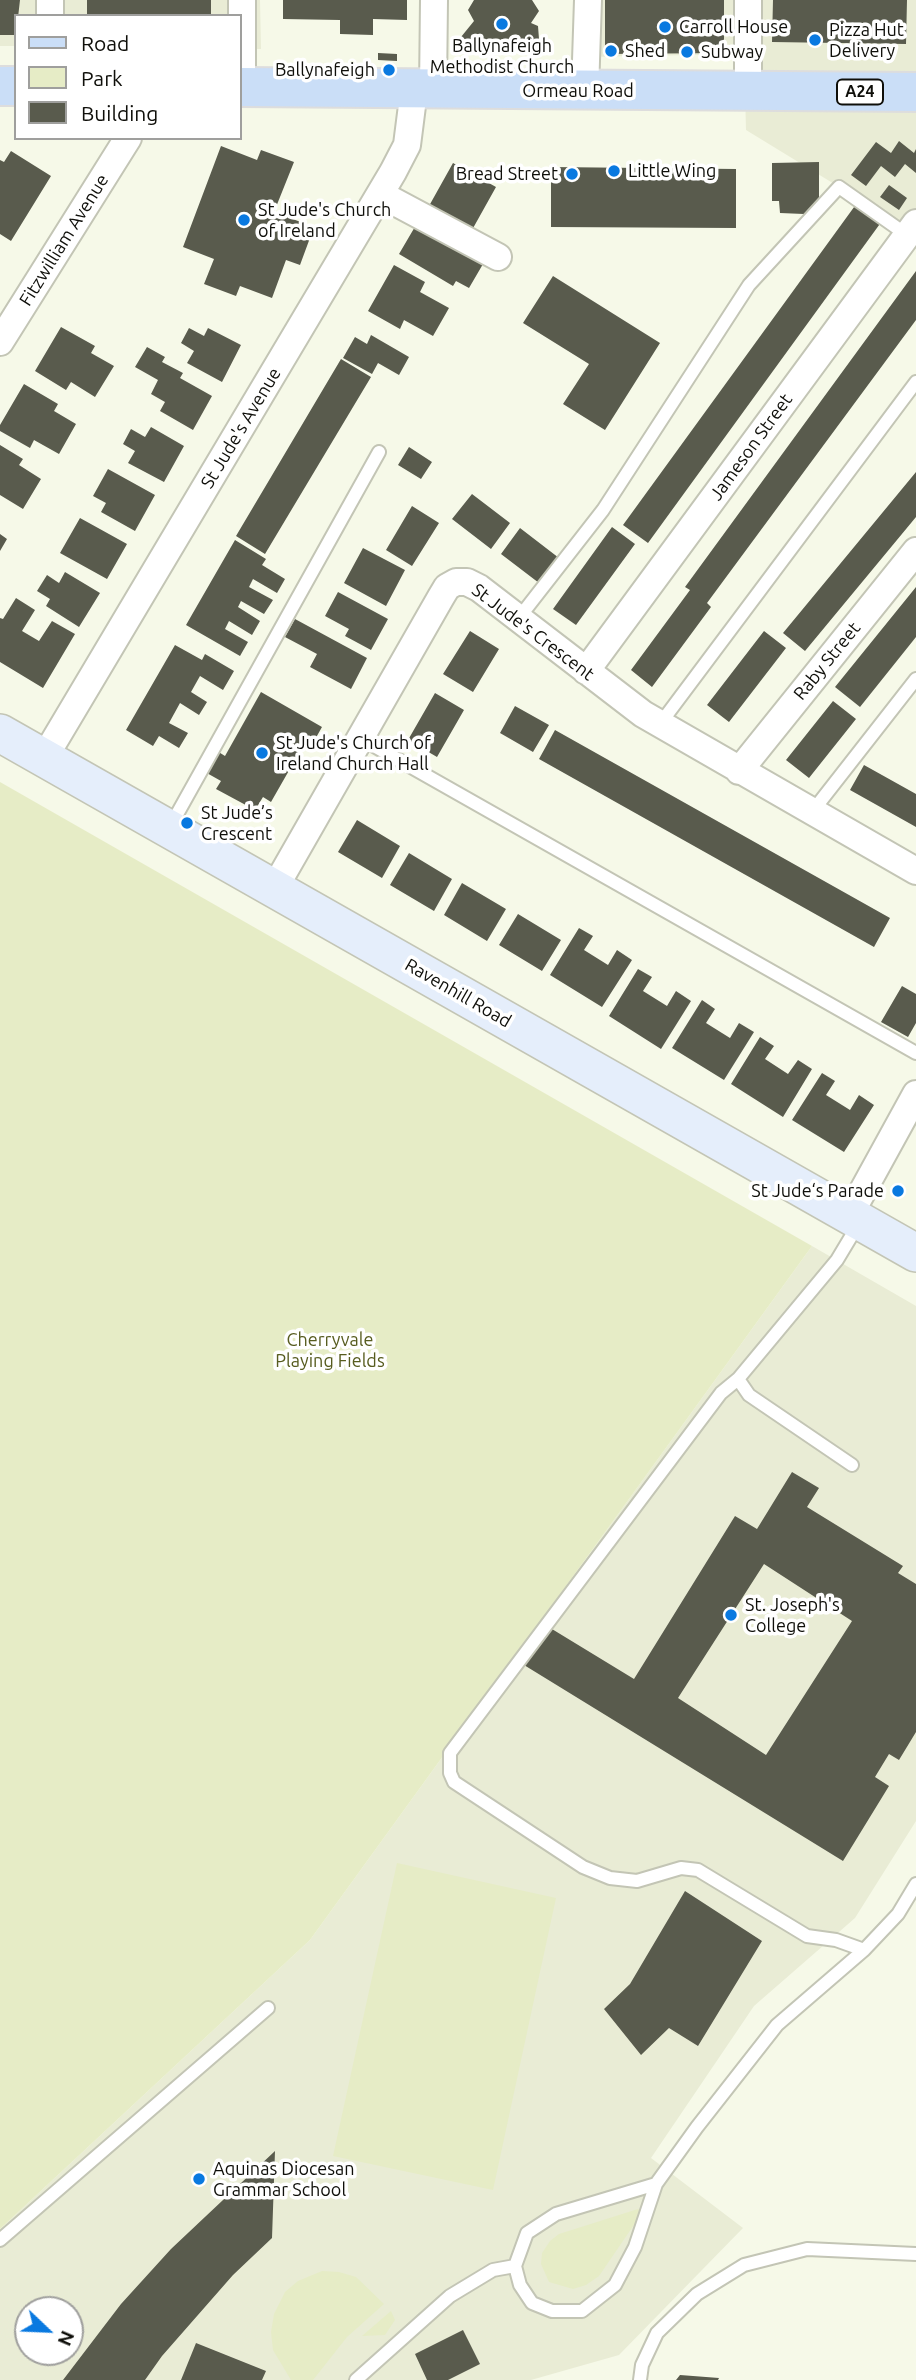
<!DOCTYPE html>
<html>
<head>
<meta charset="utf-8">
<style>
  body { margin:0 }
  #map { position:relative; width:916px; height:2380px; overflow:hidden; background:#f6f9e8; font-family:Ubuntu,sans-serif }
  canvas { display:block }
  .legend { position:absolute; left:14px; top:14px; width:228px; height:126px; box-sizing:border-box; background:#fff; border:2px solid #9f9f9d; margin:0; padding:9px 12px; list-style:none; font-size:21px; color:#0f0f0a }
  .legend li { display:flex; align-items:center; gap:14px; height:35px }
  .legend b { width:35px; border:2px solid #9f9f9d }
  .north { position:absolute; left:14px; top:2296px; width:70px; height:70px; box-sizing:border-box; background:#fff; border:2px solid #9f9f9d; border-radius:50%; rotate:113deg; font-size:19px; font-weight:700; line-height:28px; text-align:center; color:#0f0f0a }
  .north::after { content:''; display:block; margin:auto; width:24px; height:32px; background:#0979e0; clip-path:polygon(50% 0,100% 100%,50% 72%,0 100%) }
</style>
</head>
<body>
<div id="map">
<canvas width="916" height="2380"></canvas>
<ul class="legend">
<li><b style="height:9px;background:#cadef7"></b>Road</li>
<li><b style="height:19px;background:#e6ecc6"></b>Park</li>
<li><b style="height:19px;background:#595b4d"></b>Building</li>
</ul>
<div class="north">N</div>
</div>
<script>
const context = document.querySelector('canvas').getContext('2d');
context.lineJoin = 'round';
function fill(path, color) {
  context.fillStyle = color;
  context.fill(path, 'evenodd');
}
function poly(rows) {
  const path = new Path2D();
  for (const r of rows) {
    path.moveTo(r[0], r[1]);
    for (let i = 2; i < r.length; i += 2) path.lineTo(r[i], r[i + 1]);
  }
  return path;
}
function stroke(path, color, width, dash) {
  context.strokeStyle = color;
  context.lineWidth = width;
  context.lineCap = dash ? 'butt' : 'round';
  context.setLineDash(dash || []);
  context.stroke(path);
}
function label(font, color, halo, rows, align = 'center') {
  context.font = font + ' Ubuntu,sans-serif';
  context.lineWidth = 7;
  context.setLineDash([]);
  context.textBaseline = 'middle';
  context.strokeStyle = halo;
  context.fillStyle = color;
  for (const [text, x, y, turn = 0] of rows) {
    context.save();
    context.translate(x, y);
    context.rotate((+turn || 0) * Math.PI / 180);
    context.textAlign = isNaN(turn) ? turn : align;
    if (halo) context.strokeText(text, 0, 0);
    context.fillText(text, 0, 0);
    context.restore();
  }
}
fill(poly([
  [0,0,260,0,261,49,240,49,240,16,16,16,16,46,0,46],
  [588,0,916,0,916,234,746,130,744,54,587,57],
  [812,1246,916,1306,916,1821,855,1918,754,2006,651,2158,743,2228,619,2355,531,2380,0,2380,0,2229,310,1940],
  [28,2310,70,2310,70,2352,28,2352]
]), '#e9ecd5');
fill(poly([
  [0,782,812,1246,310,1940,0,2229],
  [397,1863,556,1898,493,2190,333,2156],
  [638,2209,642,2211,640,2216,599,2276,586,2285,573,2289,549,2282,541,2264,542,2253,550,2241,559,2234],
  [322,2271,339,2272,356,2277,384,2304,347,2337,313,2380,291,2380,273,2350,271,2332,274,2314,285,2292,298,2281],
  [391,2311,395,2320,385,2335,362,2336]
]), '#e6ecc6');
fill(poly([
  [0,0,20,0,16,35,0,35],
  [87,0,211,0,211,16,87,16],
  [283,0,407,0,407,20,373,19,373,35,340,34,340,20,283,19],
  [474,0,532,0,539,11,531,23,538,26,539,39,533,48,463,45,461,37,474,21,468,10],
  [605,0,724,0,724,53,605,54],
  [773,0,907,0,906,44,772,42],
  [378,53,397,54,397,61,378,60],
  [899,141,914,153,916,149,916,173,905,164,895,177,881,166,866,186,851,175,876,142,891,153],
  [221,146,257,160,261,150,294,162,274,212,314,227,300,265,286,260,272,298,240,286,236,296,204,284,214,259,183,247],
  [11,151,51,176,11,241,0,234,0,160,4,162],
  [819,162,819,201,804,214,780,213,779,201,772,201,772,163],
  [453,163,496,187,472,230,429,206],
  [551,167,736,169,736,228,551,227],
  [889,185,907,198,899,210,880,197],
  [857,203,882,221,648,543,623,525],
  [416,225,483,264,469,288,456,281,453,286,399,254],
  [394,265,425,282,420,292,449,308,433,336,404,320,400,329,368,311],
  [916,271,916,320,707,603,711,607,652,687,631,670,690,590,685,587],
  [553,276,660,343,605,430,563,404,589,364,523,323],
  [61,327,95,346,91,353,114,366,95,397,71,382,66,390,35,371],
  [189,328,204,336,208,328,241,345,222,382,187,363,194,351,181,343],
  [371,335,409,357,399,375,378,363,372,374,343,358,355,337,367,344],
  [147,347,165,357,162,362,183,373,180,378,212,396,193,430,160,411,165,402,151,394,158,380,135,367],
  [341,359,371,377,265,554,236,536],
  [24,384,58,404,54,411,76,424,59,454,34,440,30,448,0,431,0,425],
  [151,427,184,446,164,482,128,463,135,451,123,444,131,429,145,437],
  [0,445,23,459,19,465,41,479,23,509,0,495],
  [409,447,432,462,421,479,398,465],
  [108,469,155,495,135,531,101,512,106,503,93,496],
  [916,472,916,517,805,651,783,633],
  [472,494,510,523,491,549,452,519],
  [412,506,439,523,412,566,386,550],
  [80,518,127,544,107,579,60,553],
  [612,527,635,544,576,625,553,609],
  [520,528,559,558,539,583,501,554],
  [0,534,7,539,0,551],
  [235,540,266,559,262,565,285,579,277,593,253,579,249,587,273,600,264,614,241,601,238,607,260,621,252,635,229,621,225,629,248,642,240,656,186,625],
  [363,548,405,570,386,606,344,583],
  [65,572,100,593,79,627,46,606,50,599,37,591,47,575,59,583],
  [916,587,916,637,860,707,835,687],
  [338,592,388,619,371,650,345,636,349,629,325,616],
  [16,598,35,610,22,631,39,641,52,621,75,634,43,688,0,662,0,618,3,619],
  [295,619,367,658,351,689,310,667,317,654,285,637],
  [470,631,499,649,473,692,443,674],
  [764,631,786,648,729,722,707,705],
  [175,645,202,660,205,654,234,671,223,690,200,676,191,692,207,702,199,715,180,703,169,723,188,733,179,748,159,736,153,746,126,730],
  [261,692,322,727,309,750,303,746,271,802,263,797,255,810,216,789,221,781,205,772,217,751,225,756],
  [435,693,464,710,437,757,408,740],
  [833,701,856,719,809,778,786,760],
  [515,706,549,725,533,752,500,733],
  [555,730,890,918,874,947,539,759],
  [864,765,916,794,916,827,850,790],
  [357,820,400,846,382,878,338,852],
  [409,853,452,879,434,911,390,885],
  [462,883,506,909,487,941,444,915],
  [518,914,561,940,542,971,499,945],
  [579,928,593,936,584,950,608,965,617,950,632,960,602,1007,550,975],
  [638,969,652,977,643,991,667,1006,676,991,691,1001,661,1049,609,1016],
  [902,986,916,994,916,1023,908,1037,881,1022],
  [702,1000,715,1009,706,1023,730,1038,739,1023,754,1032,724,1080,672,1048],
  [760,1037,774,1046,765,1059,788,1074,798,1060,812,1069,783,1117,731,1084],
  [822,1073,835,1081,826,1095,850,1110,859,1095,874,1105,844,1152,792,1120],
  [792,1472,819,1488,807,1507,903,1566,898,1573,916,1584,916,1732,899,1760,889,1754,875,1777,889,1786,843,1861,524,1665,547,1626,634,1679,735,1516,757,1529],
  [764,1564,852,1621,766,1755,678,1698],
  [685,1891,762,1941,698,2046,669,2028,641,2055,604,2009,630,1984],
  [275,2151,272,2238,233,2275,162,2356,145,2380,63,2380,121,2304,171,2249],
  [463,2330,480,2364,448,2380,427,2380,415,2354],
  [196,2343,266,2371,262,2380,181,2380],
  [680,2375,719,2378,718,2380,676,2380]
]), '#595b4d');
const service = poly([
  [518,619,603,510,749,285,839,187,907,235],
  [660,724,916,382],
  [360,738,916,1053],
  [812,812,916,679],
  [171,825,379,452],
  [738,1379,721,1393,450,1753,450,1773,454,1782,583,1867,610,1878,637,1881,681,1868,698,1870,807,1936,836,1940,864,1950],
  [852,1465,749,1395,738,1379,837,1260,858,1225],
  [656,2184,556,2214,527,2233,515,2266,520,2285,532,2303,552,2311,582,2311,615,2285,635,2247,656,2184,697,2127,777,2025,864,1950,898,1914,916,1884],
  [0,2240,268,2008],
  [356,2380,450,2296,493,2270,515,2266],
  [640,2380,642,2365,657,2333,697,2294,744,2265,807,2249,916,2254]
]);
const minor = poly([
  [242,0,242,87],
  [748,0,748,91],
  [50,16,50,0],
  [433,90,434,0],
  [585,91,588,0],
  [380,194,498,257],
  [0,342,128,138],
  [586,671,916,223],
  [44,758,393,172,407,145,414,90],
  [739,771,916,551],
  [274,889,441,597,447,587,456,582,467,582,479,588,643,714,916,871],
  [849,1216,916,1094]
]);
const secondary = poly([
  [0,733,916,1253]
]);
const primary = poly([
  [0,86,16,86],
  [240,87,916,92]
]);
stroke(service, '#c3c5b5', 16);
stroke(minor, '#c3c5b5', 30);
stroke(secondary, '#c3c5b5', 40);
stroke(primary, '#ddd', 42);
stroke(service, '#fff', 12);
stroke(minor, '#fff', 26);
stroke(secondary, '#e5eefb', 37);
stroke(primary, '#cadef7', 38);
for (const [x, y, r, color] of [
  [502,24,7,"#0979e0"],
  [665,27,7,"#0979e0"],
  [815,40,7,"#0979e0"],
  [611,51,7,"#0979e0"],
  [687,52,7,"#0979e0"],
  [389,70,7,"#0979e0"],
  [614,171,7,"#0979e0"],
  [572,174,7,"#0979e0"],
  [244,220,7,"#0979e0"],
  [262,753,7,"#0979e0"],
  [187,823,7,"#0979e0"],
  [898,1191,7,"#0979e0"],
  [731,1615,7,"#0979e0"],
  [199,2179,7,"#0979e0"]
]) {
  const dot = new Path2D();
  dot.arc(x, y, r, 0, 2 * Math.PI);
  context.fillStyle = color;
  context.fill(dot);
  stroke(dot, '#fff', 2.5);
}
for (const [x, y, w] of [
  [860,92,46]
]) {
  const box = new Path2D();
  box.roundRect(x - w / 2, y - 12.5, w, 25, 5);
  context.fillStyle = '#fff';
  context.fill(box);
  stroke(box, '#0f0f0a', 2);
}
label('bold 16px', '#0f0f0a', null, [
  ["A24",860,92]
]);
label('18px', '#0f0f0a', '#fff', [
  ["Carroll House",679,27],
  ["Pizza Hut",829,30],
  ["Delivery",829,51],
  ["Ballynafeigh",502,46,"center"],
  ["Methodist Church",502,67,"center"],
  ["Shed",625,51],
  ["Subway",701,52],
  ["Ballynafeigh",375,70,"right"],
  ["Little Wing",628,171],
  ["Bread Street",558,174,"right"],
  ["St Jude's Church",258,210],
  ["of Ireland",258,231],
  ["St Jude's Church of",276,743],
  ["Ireland Church Hall",276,764],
  ["St Jude’s",201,813],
  ["Crescent",201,834],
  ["St Jude‘s Parade",884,1191,"right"],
  ["St. Joseph's",745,1605],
  ["College",745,1626],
  ["Aquinas Diocesan",213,2169],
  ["Grammar School",213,2190]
], 'left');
label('18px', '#0f0f0a', '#fff', [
  ["Ormeau Road",578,91],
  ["Fitzwilliam Avenue",64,240,-58],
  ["St Jude's Avenue",241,428,-59],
  ["Jameson Street",751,447,-54],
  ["St Jude's Crescent",533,632,37],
  ["Raby Street",827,661,-51],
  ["Ravenhill Road",458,993,30]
]);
label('18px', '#575c1f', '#fff', [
  ["Cherryvale",330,1340],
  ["Playing Fields",330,1361]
]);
</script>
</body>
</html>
